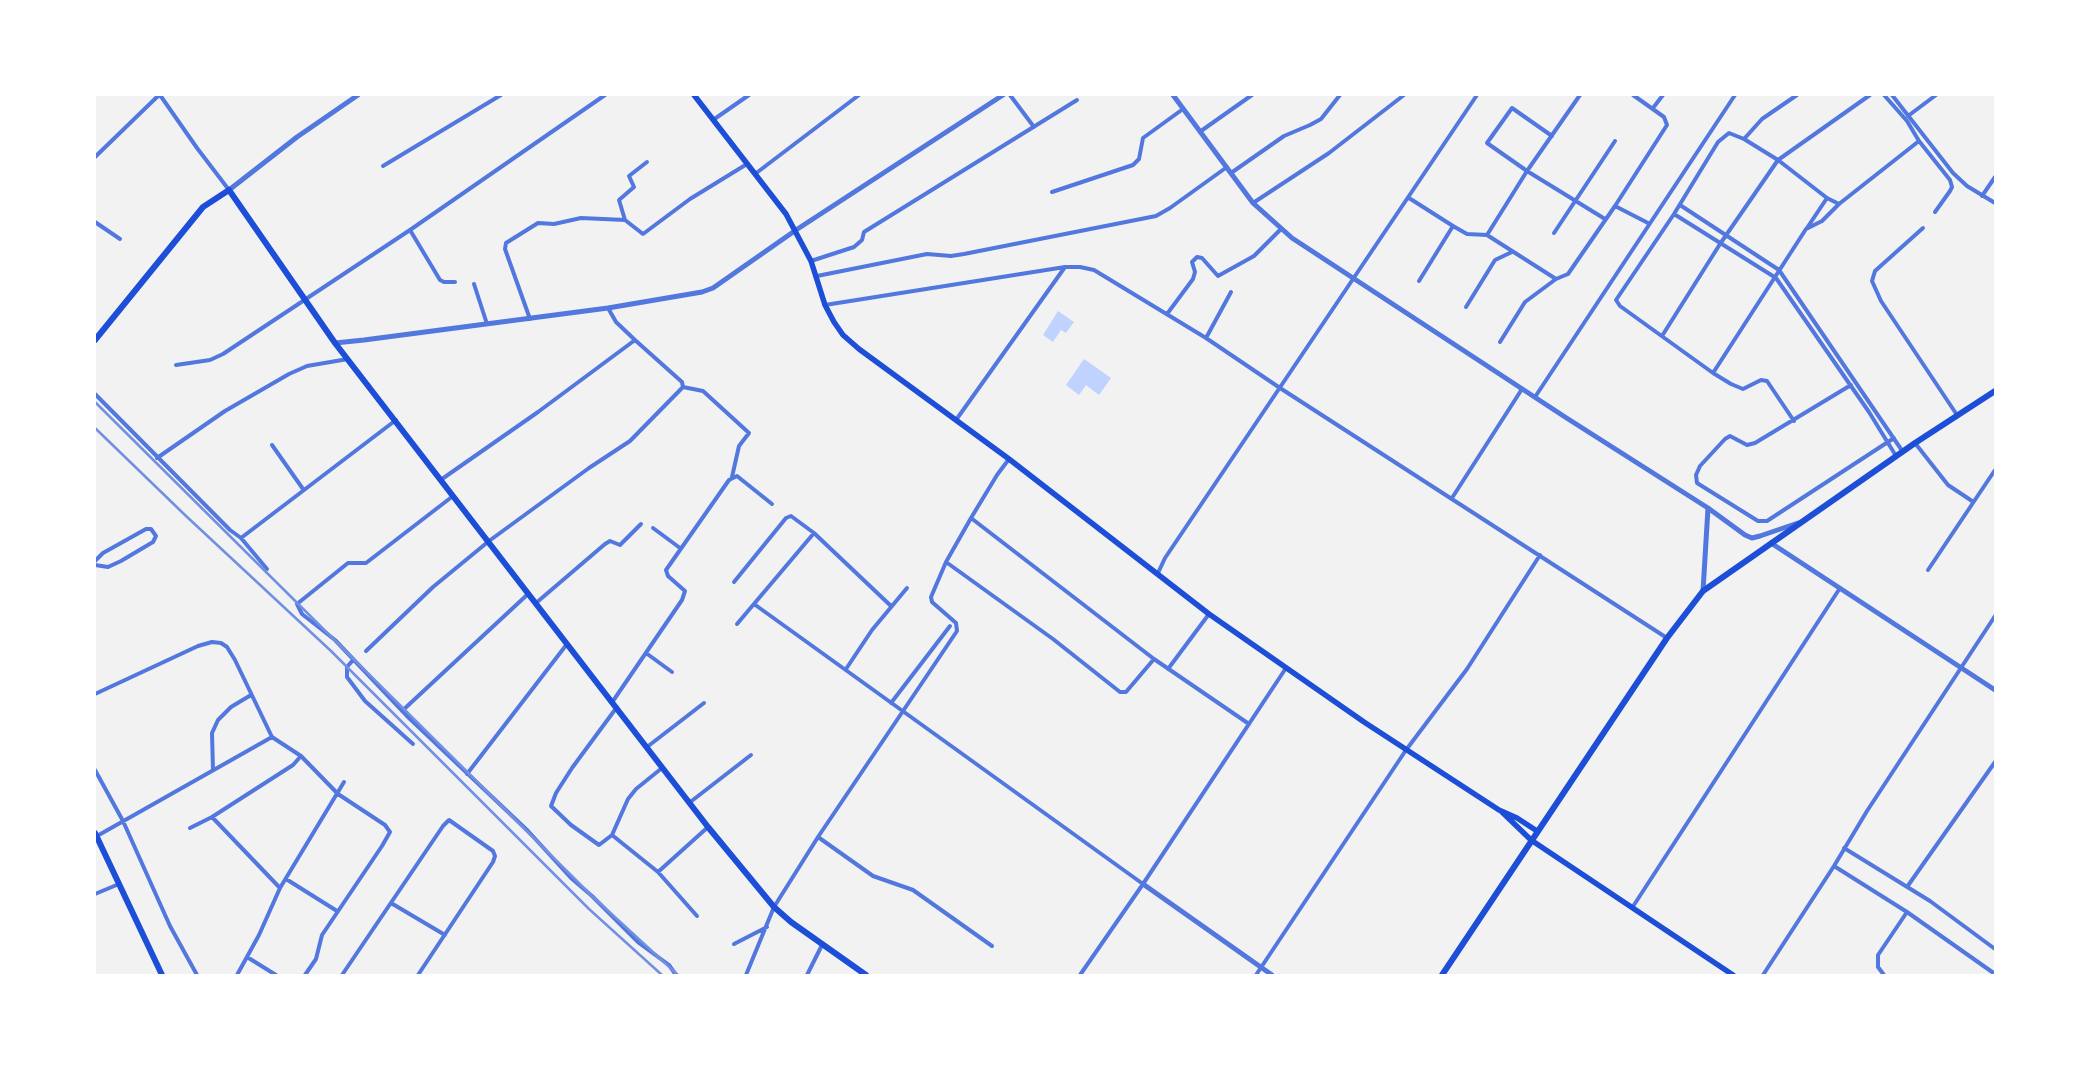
<!DOCTYPE html>
<html>
<head>
<meta charset="utf-8">
<style>
  body { margin:0 }
  #map { position:relative; width:2090px; height:1070px; overflow:hidden; background:#f2f2f2; font-family:Raleway,sans-serif }
  canvas { display:block }
  .frame { position:absolute; inset:0; border:96px solid #fff; pointer-events:none }
</style>
</head>
<body>
<div id="map">
<canvas width="2090" height="1070"></canvas>
<div class="frame"></div>
</div>
<script>
const context = document.querySelector('canvas').getContext('2d');
context.lineJoin = 'round';
function fill(path, color) {
  context.fillStyle = color;
  context.fill(path, 'evenodd');
}
function poly(rows) {
  const path = new Path2D();
  for (const r of rows) {
    path.moveTo(r[0], r[1]);
    for (let i = 2; i < r.length; i += 2) path.lineTo(r[i], r[i + 1]);
  }
  return path;
}
function stroke(path, color, width, dash) {
  context.strokeStyle = color;
  context.lineWidth = width;
  context.lineCap = dash ? 'butt' : 'round';
  context.setLineDash(dash || []);
  context.stroke(path);
}
fill(poly([
  [1058,311,1074,322,1066,333,1061,330,1053,342,1043,335],
  [1084,359,1111,378,1099,395,1086,385,1079,395,1066,385]
]), '#bfd3fe');
stroke(poly([
  [160,95,197,148,229,190],
  [1010,95,1034,127],
  [1580,95,1527,171,1487,235,1556,279,1568,274,1615,206,1667,125,1664,117,1633,95],
  [1884,95,1907,121,1919,141,1950,180,1952,187,1950,191,1935,212],
  [1892,95,1953,173,1967,186,1995,203],
  [1653,108,1663,95],
  [1908,116,1936,95],
  [713,120,749,95],
  [1201,131,1252,95],
  [1552,136,1512,108,1487,143,1527,171,1605,219],
  [1744,139,1762,119,1797,95],
  [95,157,159,95],
  [383,166,501,95],
  [1231,173,1284,136,1310,125,1321,119,1340,95],
  [755,174,859,95],
  [1052,192,1133,165,1139,159,1143,138,1183,109],
  [1982,196,1995,177],
  [1409,198,1453,226,1419,281],
  [1253,203,1329,153,1404,95],
  [1680,205,1779,270,1903,452],
  [1615,206,1648,223],
  [1674,214,1776,278,1869,412,1896,456],
  [625,220,619,200,634,187,629,176,647,162],
  [95,222,120,239],
  [1453,226,1467,234,1487,235],
  [1807,228,1827,198],
  [1923,228,1875,271,1872,281,1881,301,1957,415],
  [410,230,440,280,444,282,455,282],
  [1554,233,1615,141],
  [811,261,854,247,862,240,864,232,1077,100],
  [817,276,927,254,951,256,964,254,1156,216,1170,208,1227,167],
  [474,284,487,324],
  [825,305,1065,267,1080,267,1094,270,1206,338,1280,388,1667,638],
  [1466,307,1495,260,1512,252],
  [608,308,616,322,635,340,682,382,683,387],
  [1167,314,1193,279,1195,272,1192,262,1197,257,1202,258,1218,276,1254,256,1281,229],
  [530,319,505,249,506,243,538,223,554,224,581,218,625,220,643,234,690,199,747,164],
  [1662,336,1720,244,1778,160,1870,95],
  [1206,338,1231,292],
  [1500,342,1525,302,1556,279],
  [176,365,210,360,223,354,410,230,605,95],
  [1713,373,1806,229,1822,221,1839,204,1919,141],
  [1851,385,1755,443,1747,445,1730,436,1725,439,1700,466,1696,475,1697,483,1758,521,1767,521,1894,438],
  [683,387,703,391,749,433,739,446,732,477],
  [95,394,230,530,241,538,267,569],
  [1535,397,1735,95],
  [956,420,1065,267],
  [1794,421,1767,381,1761,380,1743,389,1731,384,1713,373,1620,306,1616,300,1674,214,1718,142,1729,133,1744,139,1778,160,1827,198,1839,204],
  [1915,443,1948,485,1972,501],
  [272,445,303,489],
  [157,458,225,411,289,374,307,366,348,359],
  [442,479,538,412,635,340],
  [453,496,366,563,348,563,297,604,302,614,335,640,409,718,528,831,571,878,592,896,639,943,669,965,676,975],
  [1452,498,1522,389],
  [971,518,1154,659,1249,724],
  [653,528,680,548],
  [241,538,396,420],
  [95,561,103,553,146,529,151,529,156,536,153,542,121,561,108,567,95,565],
  [946,562,1053,639,1120,692,1126,692,1154,659],
  [1928,570,1995,470],
  [1158,573,1165,558,1477,95],
  [734,582,786,518,791,516,814,533,891,606],
  [536,603,605,544,610,541,620,545,641,524],
  [754,604,1143,884],
  [737,624,814,533],
  [366,651,433,587,489,541,589,468,630,441,683,387],
  [646,653,672,672],
  [353,660,347,667,347,677,365,701,413,744],
  [846,669,872,630,907,588],
  [1168,669,1209,614],
  [95,694,198,646,212,642,221,643,227,647,235,660,272,737],
  [613,701,682,600,685,591,668,576,666,570,729,480,737,476,772,504],
  [891,703,950,626],
  [617,707,572,768,556,793,551,806,571,825,599,845,612,835,628,799,636,789,662,768],
  [402,711,528,594],
  [647,747,704,703],
  [301,756,338,794,385,825,390,832,382,846,322,935,316,959,305,975],
  [95,770,123,821,170,926,197,975],
  [213,770,212,733,218,720,231,707,251,695],
  [467,774,567,644],
  [689,803,751,755],
  [212,817,280,888],
  [190,828,212,817,293,765,301,756,272,737],
  [612,835,658,872,697,916],
  [97,836,272,737],
  [818,837,873,876,913,890,992,946],
  [1844,848,1930,901,1995,949],
  [1834,866,1907,912,1995,974],
  [658,872,708,827],
  [286,879,337,911],
  [1907,887,1995,762],
  [95,894,119,884],
  [391,903,445,935],
  [1632,908,1840,588],
  [734,944,767,927],
  [247,957,276,975],
  [237,975,259,935,280,888,344,782],
  [342,975,443,826,449,820,493,851,495,856,493,862,418,975],
  [746,975,774,907,818,837,957,631,956,623,932,602,931,597,946,562,971,518,997,475,1009,459],
  [807,975,822,945],
  [1080,975,1143,884,1286,668],
  [1256,975,1406,750,1467,669,1540,555],
  [1763,975,1834,866,1867,811,1995,616],
  [1884,975,1878,967,1878,955,1907,912]
]), '#5277de', 4);
stroke(poly([
  [1173,95,1253,203,1292,238,1565,417,1708,508,1745,535,1752,538,1760,536,1798,523],
  [229,190,297,137,358,95],
  [335,343,364,340,608,308,702,292,713,288,796,230,1003,95],
  [1771,543,1995,690],
  [1703,591,1708,508],
  [1143,884,1272,975]
]), '#5277de', 5);
stroke(poly([
  [694,95,786,214,811,261,825,305,834,322,843,335,859,349,1009,459,1209,614,1364,722,1499,810,1517,818,1537,831],
  [1502,812,1531,840,1733,975]
]), '#1d4ed8', 5.5);
stroke(poly([
  [95,340,203,207,229,190,335,343,708,827,774,907,791,922,866,975],
  [95,833,162,975],
  [1442,975,1667,638,1703,591,1915,443,1995,391]
]), '#1d4ed8', 6);
stroke(poly([
  [95,402,593,897,678,975],
  [95,428,186,516,331,651,589,909,662,975]
]), '#7290e2', 2.5);
</script>
</body>
</html>
